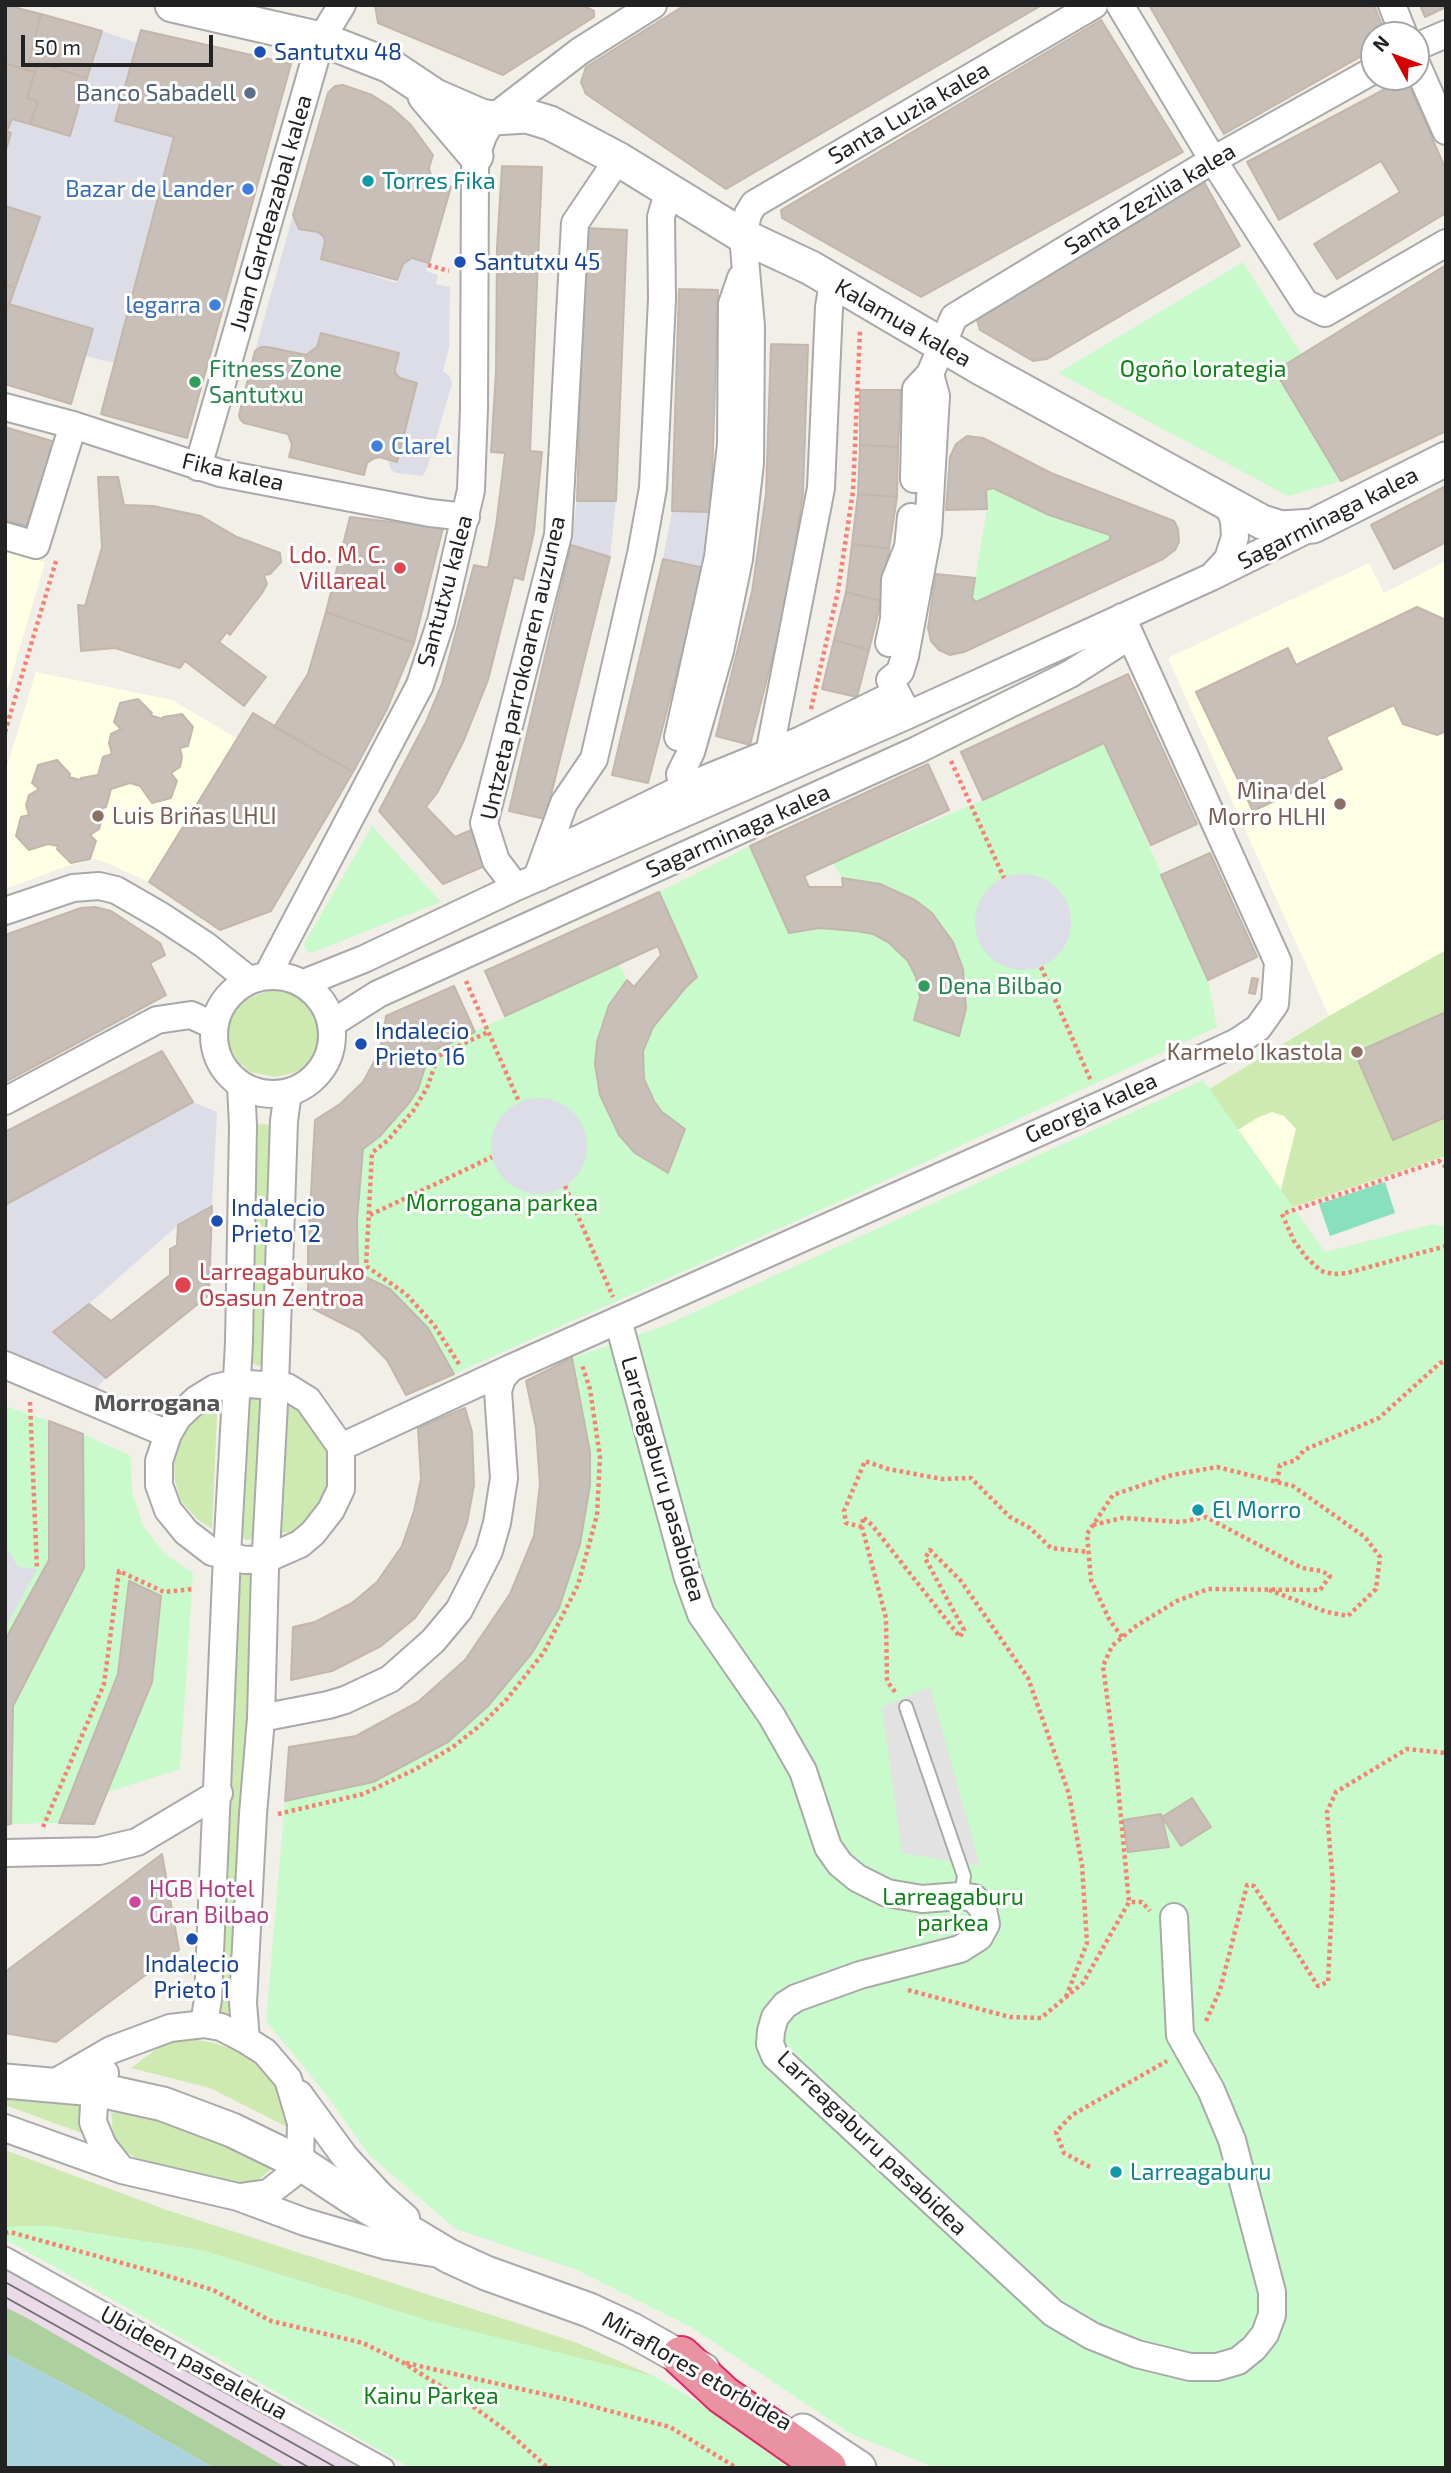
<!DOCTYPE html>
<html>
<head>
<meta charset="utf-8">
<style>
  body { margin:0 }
  #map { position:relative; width:1451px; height:2473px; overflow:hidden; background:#f2efe9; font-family:"Exo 2",sans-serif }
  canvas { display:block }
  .frame { position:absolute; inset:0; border:7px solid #222; pointer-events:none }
  .north { position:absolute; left:1360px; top:21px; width:70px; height:70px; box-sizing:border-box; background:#fff; border:2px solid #a7a7a7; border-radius:50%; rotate:311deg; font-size:19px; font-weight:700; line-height:28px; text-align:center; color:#222 }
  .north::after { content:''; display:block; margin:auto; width:24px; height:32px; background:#d40000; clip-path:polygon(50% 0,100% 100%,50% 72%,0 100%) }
  .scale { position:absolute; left:21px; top:35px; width:192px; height:32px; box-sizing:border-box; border:4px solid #222; border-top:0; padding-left:9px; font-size:21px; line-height:24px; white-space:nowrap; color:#222; -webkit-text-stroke:5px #fff; paint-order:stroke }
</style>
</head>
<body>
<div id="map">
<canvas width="1451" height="2473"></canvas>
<div class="frame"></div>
<div class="north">N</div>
<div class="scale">50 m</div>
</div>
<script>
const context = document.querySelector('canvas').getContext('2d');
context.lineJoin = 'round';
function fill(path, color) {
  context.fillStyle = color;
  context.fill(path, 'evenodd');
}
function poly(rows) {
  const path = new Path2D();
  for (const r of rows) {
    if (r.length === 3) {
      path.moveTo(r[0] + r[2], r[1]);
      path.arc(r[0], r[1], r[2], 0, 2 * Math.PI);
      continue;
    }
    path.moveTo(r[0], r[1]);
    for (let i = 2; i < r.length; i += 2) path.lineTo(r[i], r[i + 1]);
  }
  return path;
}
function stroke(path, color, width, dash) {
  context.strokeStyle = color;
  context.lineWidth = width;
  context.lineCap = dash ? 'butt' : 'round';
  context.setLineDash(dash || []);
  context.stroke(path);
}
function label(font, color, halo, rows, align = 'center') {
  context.font = font + ' "Exo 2",sans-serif';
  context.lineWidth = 6;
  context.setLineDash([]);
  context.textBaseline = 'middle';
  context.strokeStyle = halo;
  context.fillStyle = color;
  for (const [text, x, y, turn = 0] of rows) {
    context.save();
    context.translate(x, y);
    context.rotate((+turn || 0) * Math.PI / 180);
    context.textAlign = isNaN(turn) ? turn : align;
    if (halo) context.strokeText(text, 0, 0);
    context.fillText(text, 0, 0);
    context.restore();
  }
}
fill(poly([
  [5,2266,363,2468,287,2468,5,2307]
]), '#ebdbe8');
fill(poly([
  [5,550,45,562,5,698],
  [1446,561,1446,1155,1291,1204,1209,1089,1329,1016,1168,658,1369,563,1384,593],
  [36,672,172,700,238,739,149,882,107,863,95,859,64,867,5,889,5,773]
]), '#ffffe5');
fill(poly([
  [1446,950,1446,1012,1355,1053,1393,1140,1446,1117,1446,1156,1275,1213,1296,1129,1284,1116,1272,1112,1257,1118,1222,1140,1129,1126,1209,1089,1329,1016],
  [273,989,292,991,306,998,315,1008,323,1028,320,1045,311,1061,296,1072,275,1077,250,1072,237,1060,229,1046,226,1030,230,1016,238,1002],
  [258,1124,276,1125,264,1364,259,1366,248,1362],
  [248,1391,262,1391,257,1538,247,1540,238,1536],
  [218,1393,212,1529,197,1519,180,1500,175,1480,174,1460,176,1441,185,1422],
  [282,1397,298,1406,323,1437,329,1457,330,1473,328,1487,305,1522,292,1532,280,1533],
  [254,1567,251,1713,232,2016,228,2018,220,2014,241,1568],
  [187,2038,215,2043,244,2054,271,2075,289,2106,293,2130,210,2088,131,2068,159,2047],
  [5,2097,82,2102,92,2137,5,2105],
  [111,2112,159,2119,221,2141,272,2168,256,2182,223,2188,135,2158,121,2148,113,2133],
  [5,2150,164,2209,575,2342,656,2377,429,2321,204,2251,48,2226,5,2227]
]), '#cdebb0');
fill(poly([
  [5,2307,27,2318,287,2468,214,2468,91,2398,5,2353]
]), '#add19e');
fill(poly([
  [1243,262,1302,355,1275,371,1341,481,1288,496,1058,373],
  [993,488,1110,535,1110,540,976,602,972,598,987,509,986,490],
  [1104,743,1208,980,1217,1027,854,1195,454,1374,390,1289,358,1273,357,1220,363,1149,379,1137,409,1103,418,1089,430,1052,619,964,627,980,609,1005,601,1026,596,1052,598,1085,606,1111,619,1135,635,1153,668,1173,678,1125,662,1112,647,1087,643,1073,643,1051,653,1027,686,987,697,977,659,892,750,846,789,933,819,928,856,931,873,934,888,942,908,961,916,977,920,997,914,1020,959,1036,966,1008,965,979,958,951,944,927,932,913,915,900,880,884,842,878,833,863,983,800],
  [372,826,441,902,311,953,306,950,304,944],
  [1203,1080,1325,1252,1433,1224,1446,1227,1446,2468,937,2468,851,2434,691,2327,577,2270,456,2229,369,2155,325,2093,266,2021,285,1801,373,1782,448,1742,488,1706,532,1653,559,1608,580,1544,590,1485,590,1452,572,1358,666,1325],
  [5,1406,49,1421,49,1560,5,1640],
  [83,1434,131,1456,132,1491,143,1526,165,1554,193,1573,180,1769,108,1792,152,1682,161,1596,130,1581,118,1674,59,1823,11,1824,13,1706],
  [48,2226,204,2251,426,2320,656,2377,809,2468,411,2468,5,2239,5,2227]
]), '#c8facc');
fill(poly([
  [1385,1182,1395,1213,1330,1236,1319,1204]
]), '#88e0be');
fill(poly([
  [930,1687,980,1866,902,1853,882,1707]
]), '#e2e2e2');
fill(poly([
  [102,31,138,43,174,137,114,363,85,356,93,329,9,304,5,206,5,153,11,133,7,131,12,119,70,135],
  [293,215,299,229,318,232,323,236,325,241,322,259,397,283,403,264,412,258,429,263,426,271,438,275,436,284,450,287,449,348,443,371,450,376,452,384,427,469,422,476,396,473,391,470,387,459,397,462,417,383,400,378,396,374,399,353,322,333,317,347,306,355,268,347,261,347,255,351],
  [577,501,616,501,610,557,571,545],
  [672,511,711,512,704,568,663,559],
  [1023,922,48],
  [539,1146,48],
  [193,1102,217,1112,212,1206,178,1225,89,1304,53,1332,106,1378,93,1391,5,1352,5,1205],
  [5,1544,18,1567,37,1569,5,1629]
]), '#dddde8');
fill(poly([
  [5,2353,91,2398,214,2468,5,2468]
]), '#aad3df');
const building = poly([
  [5,5,41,14,27,70,5,63,5,5],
  [375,5,582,5,594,11,594,17,503,75,378,23,375,5],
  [685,5,1042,5,726,189,586,94,581,82,586,67,685,5],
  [1149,5,1374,5,1386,35,1374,35,1374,49,1224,134,1149,5],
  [1420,5,1446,5,1446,7,1425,17,1420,5],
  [41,14,102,31,87,78,38,63,35,72,27,70,41,14],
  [1101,20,1183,152,921,297,782,218,781,210,1101,20],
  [141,30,291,64,187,438,101,414,174,137,115,121,141,30],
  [5,63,35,72,27,98,38,101,30,124,12,119,7,131,5,131,5,63],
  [38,63,87,78,70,136,30,124,38,101,27,98,38,63],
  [1406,78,1446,170,1446,213,1337,279,1314,244,1400,192,1381,161,1279,220,1247,162,1406,78],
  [343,85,372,95,391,107,411,125,433,155,429,168,432,179,451,187,429,263,412,258,403,264,397,280,321,259,325,241,323,236,318,232,299,229,293,215,328,93,335,86,343,85],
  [5,131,11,133,5,153,5,131],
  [502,166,542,167,530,451,542,452,534,532,523,580,514,577,488,680,464,740,437,793,426,807,455,837,471,830,487,865,443,884,379,811,426,722,442,684,474,565,488,568,496,526,505,453,491,452,496,372,497,248,502,166],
  [1204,182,1240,246,1047,359,1033,361,980,330,977,320,983,308,1204,182],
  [5,206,40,217,15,288,5,284,5,206],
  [586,228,627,230,616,501,577,501,586,228],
  [1446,265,1446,431,1341,481,1275,371,1446,265],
  [5,284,15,288,5,317,5,284],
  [679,289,718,290,711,512,672,511,679,289],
  [9,304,93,329,71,404,5,384,5,317,9,304],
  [321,333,399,353,395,370,396,374,400,378,417,383,397,462,379,457,373,459,367,463,364,475,289,457,292,445,288,434,244,423,240,419,239,415,255,351,261,347,268,347,306,355,317,347,321,333],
  [771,344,808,345,803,493,787,601,750,745,716,736,752,592,766,494,771,344],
  [860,390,901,390,898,447,860,445,860,390],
  [5,427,55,442,26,526,5,520,5,427],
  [967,436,983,438,1051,473,1174,521,1178,529,1179,542,1175,550,1163,559,964,652,950,655,939,650,931,641,928,628,936,574,975,578,972,598,976,602,1110,540,1110,535,1049,515,993,488,986,490,987,509,946,510,950,457,956,444,967,436],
  [860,445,898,447,897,497,858,494,860,445],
  [98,477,118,477,124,505,153,506,201,516,237,537,280,553,281,562,270,574,264,575,267,584,262,593,230,635,227,632,219,642,266,677,244,706,185,661,180,668,115,648,81,651,78,605,85,606,102,547,98,477],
  [1446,486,1446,542,1394,569,1371,525,1446,486],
  [858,494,897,497,889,549,852,544,858,494],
  [350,517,443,528,414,643,326,612,350,517],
  [852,544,889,549,881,601,846,592,852,544],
  [571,545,610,557,545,819,509,811,571,545],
  [663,559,704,568,648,783,612,775,663,559],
  [846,592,881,601,869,650,834,640,846,592],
  [1417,607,1446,620,1446,731,1437,735,1403,724,1394,705,1326,737,1342,769,1253,811,1196,692,1288,648,1296,665,1417,607],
  [326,612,414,643,387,709,353,772,274,727,308,674,326,612],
  [834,640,869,650,857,697,822,689,834,640],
  [1128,674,1197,824,1151,845,1104,743,983,800,961,752,1128,674],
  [138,699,152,713,150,715,162,719,163,717,182,714,193,727,188,746,180,748,182,757,180,767,171,773,177,781,171,798,152,803,140,786,130,783,111,789,106,807,98,810,102,819,99,829,90,835,96,841,90,859,71,863,57,849,58,846,48,844,29,850,16,836,21,817,29,815,26,805,29,795,39,789,32,783,38,765,57,760,70,774,69,777,80,780,81,778,98,775,103,757,112,754,109,743,111,734,121,729,114,722,120,703,138,699],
  [253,713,353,772,271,911,220,930,149,882,253,713],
  [928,764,949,810,804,876,809,887,843,887,842,878,880,884,915,900,932,913,953,942,963,969,966,1008,959,1036,914,1020,920,997,916,977,908,961,888,942,873,934,856,931,819,928,789,933,750,846,928,764],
  [1210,853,1257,957,1208,980,1161,875,1210,853],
  [659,892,697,977,686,987,653,1027,643,1051,644,1079,654,1101,662,1112,685,1129,668,1173,635,1153,619,1135,600,1095,595,1064,597,1042,609,1005,627,980,634,987,661,955,658,946,505,1016,485,971,659,892],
  [95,907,111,911,160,943,165,955,150,963,166,995,5,1082,5,935,81,908,95,907],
  [1252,978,1258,979,1255,994,1249,993,1252,978],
  [454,986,475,1032,430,1052,418,1089,409,1103,379,1137,363,1149,357,1220,358,1273,390,1289,428,1328,454,1374,406,1395,387,1360,359,1332,308,1306,308,1248,315,1120,340,1104,363,1082,376,1058,382,1041,386,1016,454,986],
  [1446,1012,1446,1117,1393,1140,1355,1053,1446,1012],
  [162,1051,193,1102,5,1205,5,1132,162,1051],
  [212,1206,209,1295,106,1378,53,1332,89,1304,111,1321,170,1275,170,1249,177,1245,178,1225,212,1206],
  [572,1358,590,1452,590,1485,580,1544,559,1608,532,1653,488,1706,448,1742,373,1782,285,1801,289,1747,356,1736,418,1702,465,1660,510,1594,534,1536,540,1484,536,1428,526,1381,572,1358],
  [465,1408,472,1432,474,1485,467,1523,449,1570,415,1618,381,1646,332,1671,291,1680,293,1627,315,1622,352,1603,377,1582,402,1546,414,1511,421,1479,418,1428,465,1408],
  [49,1421,83,1434,84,1568,13,1706,11,1824,5,1825,5,1640,49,1560,49,1421],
  [129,1581,161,1596,152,1682,94,1824,59,1823,118,1674,129,1581],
  [1192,1798,1211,1827,1181,1846,1162,1817,1192,1798],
  [1161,1814,1169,1847,1128,1852,1123,1820,1161,1814],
  [162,1854,179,1950,56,2042,5,2033,5,1972,162,1854]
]);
fill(building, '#c7bfb8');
stroke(building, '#c4b6ab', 2);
const service = poly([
  [906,1707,964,1876,961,1896]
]);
const pedestrian = poly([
  [5,2257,226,2381,384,2468]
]);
const minor = poly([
  [1120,5,1213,160,1305,303,1325,313,1446,243],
  [1392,5,1404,35],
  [1416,47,1446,34],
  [1416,63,1446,131],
  [5,407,73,425,220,473,430,513,466,517],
  [198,467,321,39,342,5],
  [914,479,916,389,930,374],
  [5,536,36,545,73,425],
  [1215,573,1228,559,1235,537,1234,521,1228,503],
  [889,643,894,619,895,580,908,547,911,517],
  [908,715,890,680,900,672,905,656,928,533,936,396,930,374,954,317,1213,160,1374,70],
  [678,737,718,557,731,444,732,304,741,278],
  [769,754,821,488,829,307,833,283],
  [683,788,680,774,691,752,720,651,739,559,750,463,751,327,743,236,748,214,754,204,1094,5],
  [548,851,581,838,683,788,801,740,895,694],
  [540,877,539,872,564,803,594,759,641,554,653,488,662,299,661,217,665,203,671,193],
  [516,887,496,861,484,823,558,535,575,223,618,159],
  [5,911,73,888,99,886,116,890,161,916,205,945,249,980],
  [273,1035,59],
  [267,976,420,685,441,621,471,490,474,408,475,169,476,156,483,136,493,118,580,51,653,5],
  [304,983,364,959,516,887,908,715,1211,577,1310,528],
  [331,1024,378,994,917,750,1070,674,1117,644,1122,617],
  [5,1101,157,1020,191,1015,213,1025],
  [618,1320,688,1578,701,1614,771,1715,803,1771,828,1847,840,1864,857,1878,887,1893,922,1899,961,1896,974,1898,983,1909,986,1924,979,1937,960,1949,860,1975,796,1998,785,2005,775,2017,771,2031,770,2044,775,2056,1053,2313,1092,2336,1137,2354,1190,2367,1217,2367,1238,2361,1254,2348,1265,2334,1272,2315,1272,2292,1232,2140,1211,2090,1180,2035,1174,1917],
  [5,1365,168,1434],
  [236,1383,287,1387,308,1400,341,1447,341,1489,331,1510,313,1533,300,1544,266,1559,245,1560,212,1552,186,1532,168,1510,159,1485,159,1461,168,1434,178,1417,197,1399,215,1388,236,1383],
  [341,1447,511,1368],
  [261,1718,328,1705,345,1700,390,1679,433,1641,459,1610,489,1551,497,1523,504,1478,498,1391,502,1378,511,1368,1105,1103,1237,1042,1258,1028,1275,1004,1278,962,1122,617],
  [5,1853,99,1851,137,1842,219,1793],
  [204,2024,208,1999,227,1555,239,1343,243,1126,241,1085],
  [246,2040,243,2003,253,1814,261,1718,265,1569,275,1385,284,1121,288,1092],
  [105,2073,95,2089,93,2122,103,2146,122,2170],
  [49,2086,111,2050,170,2028,204,2024,221,2027,246,2040,265,2052,288,2079,301,2123,300,2163,290,2176,268,2193,240,2197],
  [299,2094,345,2157,380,2195,406,2218],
  [5,2128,122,2170,238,2197,305,2222,387,2246,440,2254]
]);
const tertiary = poly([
  [172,5,321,39,390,66,435,96,481,116,493,118,527,116,550,123,618,159,743,236,811,268,981,368,1262,522,1281,528,1313,526,1446,459],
  [425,96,476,156],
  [5,2081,95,2089,163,2104,232,2130,300,2163,353,2198,449,2256,486,2273,589,2310,632,2330,703,2370],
  [803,2431,859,2468]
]);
const motorway = poly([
  [681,2356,723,2395,827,2468]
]);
stroke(service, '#a9a9a9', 16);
stroke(pedestrian, '#a9a9a9', 23);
stroke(minor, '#a9a9a9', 30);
stroke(tertiary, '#a9a9a9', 37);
stroke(motorway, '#dc2a67', 42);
stroke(poly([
  [428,265,449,271],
  [811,709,838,591,853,491,860,330],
  [5,732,56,561],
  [951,761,1004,878],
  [1041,967,1091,1081],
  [466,981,519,1102],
  [1446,1167,1439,1161,1282,1214,1294,1241,1306,1257,1321,1271,1333,1274,1347,1273,1446,1246],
  [565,1186,613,1297],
  [370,1215,492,1157],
  [459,1364,434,1325,406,1294,366,1266,372,1153,388,1140,413,1111,427,1088,438,1056,488,1032],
  [30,1402,37,1569],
  [1277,1482,1280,1465,1296,1460,1304,1450,1379,1418,1440,1363,1446,1361],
  [1093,1525,1122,1518,1181,1522,1206,1517,1302,1568,1322,1571,1330,1576,1320,1590,1208,1589,1177,1601,1136,1626,1112,1646,1103,1666,1116,1765,1129,1902],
  [862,1527,846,1523,844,1511,865,1461,888,1469,942,1479,971,1478,1010,1517,1030,1528,1051,1548,1089,1552],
  [1122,1637,1109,1619,1091,1580,1087,1534,1113,1495,1172,1475,1217,1467,1293,1486,1365,1537,1380,1557,1376,1589,1348,1616,1327,1612,1269,1590],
  [895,1692,887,1681,886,1618,862,1527,863,1517,872,1525,960,1637,964,1630,925,1558,930,1550,961,1581,1028,1678,1069,1794,1082,1865,1087,1943,1066,1997],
  [278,1814,363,1794,414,1770,453,1747,483,1723,507,1699,544,1652,578,1585,597,1515,600,1457,590,1389,582,1365],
  [43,1827,104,1684,119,1571,164,1592,193,1589],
  [908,1990,1010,2017,1041,2018,1083,1983,1129,1902,1142,1902,1150,1911],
  [1206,2021,1220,1990,1247,1885,1254,1886,1318,1986,1328,1982,1333,1884,1327,1812,1336,1792,1407,1749,1446,1753],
  [1090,2167,1064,2153,1056,2132,1072,2115,1167,2061],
  [5,2233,10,2232,158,2273,213,2290,271,2321,363,2343,402,2362,471,2405,508,2432,548,2468],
  [406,2363,565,2399,670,2427,737,2468]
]), '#fa8072', 4.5, [3.5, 3.5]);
stroke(service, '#fff', 12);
stroke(pedestrian, '#fff', 19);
stroke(minor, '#fff', 26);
stroke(tertiary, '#fff', 33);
stroke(motorway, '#e892a2', 38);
stroke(poly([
  [5,2282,337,2468],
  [5,2297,310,2468]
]), '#707070', 2);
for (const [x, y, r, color] of [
  [260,52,7,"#1a4fb4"],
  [250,93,7,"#5c6f8a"],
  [368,181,7,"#0f9aa8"],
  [248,189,7,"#3f7fe0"],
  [460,262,7,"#1a4fb4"],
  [215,305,7,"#3f7fe0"],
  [195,382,7,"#2e9e5b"],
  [377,446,7,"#3f7fe0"],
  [400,568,7,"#e0444e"],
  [1340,804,7,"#8d6e63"],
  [98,816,7,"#8d6e63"],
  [924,986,7,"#2e9e5b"],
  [361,1044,7,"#1a4fb4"],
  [1357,1052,7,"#8d6e63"],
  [217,1221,7,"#1a4fb4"],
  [183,1285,9,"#e0444e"],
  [1198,1510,7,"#0f9aa8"],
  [135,1902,7,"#d1479c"],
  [192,1939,7,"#1a4fb4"],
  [1116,2172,7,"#0f9aa8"]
]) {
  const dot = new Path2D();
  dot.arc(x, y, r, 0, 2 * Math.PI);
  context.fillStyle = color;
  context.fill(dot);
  stroke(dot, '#fff', 2.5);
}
label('23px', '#164399', '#fff', [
  ["Santutxu 48",274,52],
  ["Santutxu 45",474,262],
  ["Indalecio",375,1031],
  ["Prieto 16",375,1057],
  ["Indalecio",231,1208],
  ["Prieto 12",231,1234],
  ["Indalecio",192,1964,"center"],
  ["Prieto 1",192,1990,"center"]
], 'left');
label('23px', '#4e5e75', '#fff', [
  ["Banco Sabadell",236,93]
], 'right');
label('23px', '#222', '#fff', [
  ["Santa Luzia kalea",909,113,-30],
  ["Santa Zezilia kalea",1150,199,-31],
  ["Juan Gardeazabal kalea",271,213,-74],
  ["Kalamua kalea",903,323,30],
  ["Fika kalea",233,472,13],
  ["Sagarminaga kalea",1328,518,-27],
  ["Santutxu kalea",445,591,-75],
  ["Untzeta parrokoaren auzunea",523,668,-77],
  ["Sagarminaga kalea",738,831,-24],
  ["Georgia kalea",1091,1108,-24],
  ["Larreagaburu pasabidea",663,1479,74],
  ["Larreagaburu pasabidea",872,2143,44],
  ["Ubideen pasealekua",194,2363,29],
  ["Miraflores etorbidea",697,2371,30]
]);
label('23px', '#0d838f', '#fff', [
  ["Torres Fika",382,181],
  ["El Morro",1212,1510],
  ["Larreagaburu",1130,2172]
], 'left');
label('23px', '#366cbe', '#fff', [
  ["Bazar de Lander",234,189],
  ["legarra",201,305],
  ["Clarel",391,446,"left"]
], 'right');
label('23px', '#27864d', '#fff', [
  ["Fitness Zone",209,369],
  ["Santutxu",209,395],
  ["Dena Bilbao",938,986]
], 'left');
label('23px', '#0c8416', '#fff', [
  ["Ogoño lorategia",1203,369],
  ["Morrogana parkea",502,1203],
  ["Larreagaburu",953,1897],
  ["parkea",953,1923],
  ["Kainu Parkea",431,2396]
]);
label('23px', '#be3a42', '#fff', [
  ["Ldo. M. C.",386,555],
  ["Villareal",386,581],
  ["Larreagaburuko",199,1272,"left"],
  ["Osasun Zentroa",199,1298,"left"]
], 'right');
label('23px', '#785e54', '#fff', [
  ["Mina del",1326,791],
  ["Morro HLHI",1326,817],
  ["Luis Briñas LHLI",112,816,"left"],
  ["Karmelo Ikastola",1343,1052]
], 'right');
label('23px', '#b23c85', '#fff', [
  ["HGB Hotel",149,1889],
  ["Gran Bilbao",149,1915]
], 'left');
label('bold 24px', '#555', '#fff', [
  ["Morrogana",157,1403]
]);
</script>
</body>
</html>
